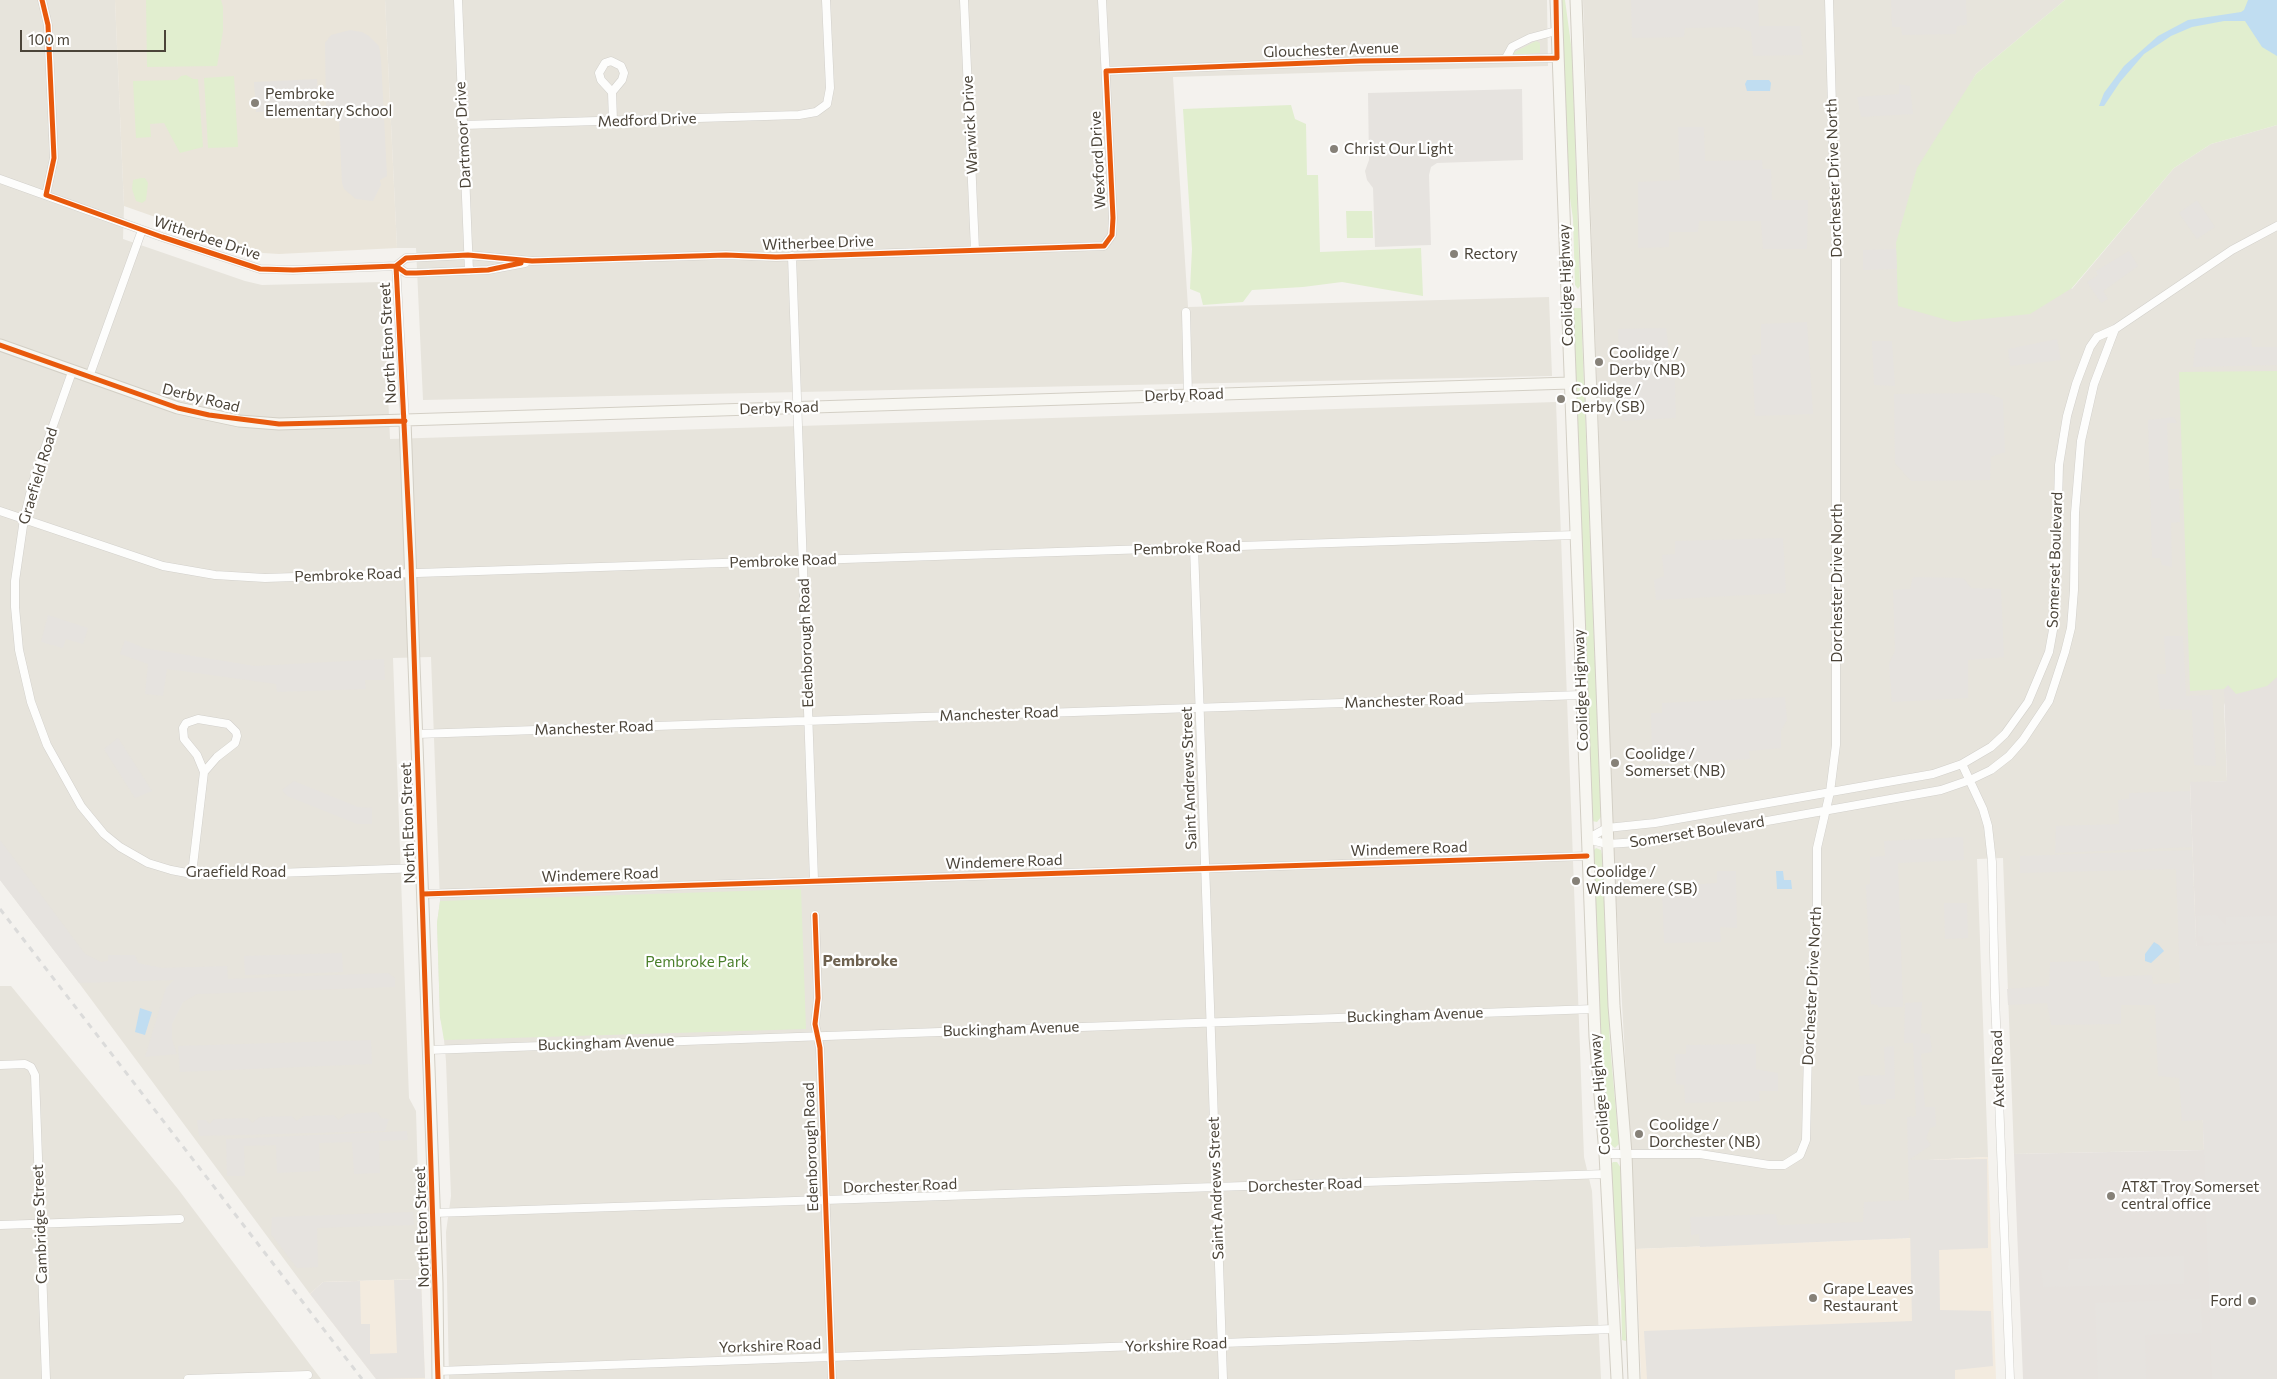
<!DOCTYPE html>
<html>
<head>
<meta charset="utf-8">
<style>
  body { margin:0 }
  #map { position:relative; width:2277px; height:1379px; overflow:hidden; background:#f4f2ee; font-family:Commissioner,sans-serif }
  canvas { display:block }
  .scale { position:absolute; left:20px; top:30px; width:146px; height:22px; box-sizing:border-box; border:2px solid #4b4439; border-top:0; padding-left:6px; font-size:15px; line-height:18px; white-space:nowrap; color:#4b4439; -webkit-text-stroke:4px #fff; paint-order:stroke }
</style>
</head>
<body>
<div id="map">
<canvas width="2277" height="1379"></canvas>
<div class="scale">100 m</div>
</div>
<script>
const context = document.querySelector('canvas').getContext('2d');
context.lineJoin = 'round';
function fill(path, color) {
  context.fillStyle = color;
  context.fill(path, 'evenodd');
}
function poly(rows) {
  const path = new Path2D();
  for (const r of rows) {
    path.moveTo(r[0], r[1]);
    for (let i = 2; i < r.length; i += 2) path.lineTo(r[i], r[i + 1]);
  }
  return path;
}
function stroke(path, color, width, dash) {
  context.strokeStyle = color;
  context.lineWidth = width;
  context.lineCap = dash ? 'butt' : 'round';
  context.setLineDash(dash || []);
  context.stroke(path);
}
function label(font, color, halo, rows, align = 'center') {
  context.font = font + ' Commissioner,sans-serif';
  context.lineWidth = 4.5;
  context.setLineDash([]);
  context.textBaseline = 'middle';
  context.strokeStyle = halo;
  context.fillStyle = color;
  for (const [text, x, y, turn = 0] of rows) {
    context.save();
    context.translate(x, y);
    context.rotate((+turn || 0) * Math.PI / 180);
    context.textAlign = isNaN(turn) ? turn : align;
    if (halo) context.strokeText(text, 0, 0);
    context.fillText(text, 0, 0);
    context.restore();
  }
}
fill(poly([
  [0,0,115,0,124,206,123,239,245,281,262,285,383,282,390,439,1556,402,1584,1157,1592,1191,1601,1379,449,1379,446,1232,451,1196,446,1061,443,1029,440,1017,437,923,440,901,431,657,393,658,409,1098,416,1111,421,1279,323,1282,310,1294,79,983,0,880],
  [385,0,1547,0,1548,66,1173,77,1188,307,1549,297,1552,376,423,400,416,248,397,248],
  [1583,0,2065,0,1976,74,1949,121,2072,289,2174,168,2211,144,2277,125,2277,614,2224,705,2227,781,2190,783,2204,1150,2014,1154,2003,858,1977,859,1988,1157,1909,1161,1912,1238,1636,1249,1615,881],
  [0,986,11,986,178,1189,321,1379,0,1379]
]), '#e7e4dc');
fill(poly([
  [1988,1157,1996,1379,1641,1379,1636,1249,1912,1238,1909,1161],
  [421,1279,425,1379,376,1379,310,1294,323,1282]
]), '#f3ebdf');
fill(poly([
  [2277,614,2277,1379,2023,1379,2014,1154,2204,1150,2190,782,2227,781,2224,689]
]), '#e6e2de');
fill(poly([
  [115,0,385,0,397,248,279,254,263,253,246,249,124,206]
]), '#eae5da');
fill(poly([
  [146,0,221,0,223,7,223,31,217,66,147,67],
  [1561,0,1565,0,1572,52,1580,286,1578,289,1575,285,1573,219,1567,177],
  [2065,0,2277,0,2277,125,2211,144,2174,168,2072,288,2030,314,1954,322,1898,306,1896,243,1917,168,1976,74],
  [1536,41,1540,43,1540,53,1516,55,1513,53],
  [186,75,193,79,198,79,203,147,180,153,164,123,150,124,151,137,136,138,133,81,177,80,181,76],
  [234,76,238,147,208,148,204,78],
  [1291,105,1295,119,1306,124,1307,175,1318,175,1320,252,1421,248,1423,296,1342,282,1303,287,1252,290,1243,302,1203,305,1200,293,1190,289,1192,249,1183,109],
  [141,178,145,178,148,183,146,200,142,203,136,201,132,189,133,180],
  [1346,211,1372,211,1373,238,1347,238],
  [1572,308,1581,308,1601,817,1597,822,1592,821],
  [2277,371,2277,677,2267,686,2236,694,2228,685,2224,689,2190,691,2179,372],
  [1596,848,1601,850,1602,855,1610,1045,1619,1144,1615,1148,1610,1144,1601,1050,1593,851],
  [801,889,806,1029,444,1040,440,1017,437,923,440,901],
  [1613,1162,1617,1162,1621,1168,1626,1341,1622,1340,1621,1297,1615,1257,1611,1164]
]), '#e1eecf');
fill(poly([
  [1631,0,1758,0,1759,26,1800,26,1803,55,1753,56,1751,32,1739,27,1685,28,1684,37,1632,38],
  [1891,0,1966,0,1967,25,1957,26,1956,34,1902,35,1901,27,1892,27],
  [350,30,362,32,369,36,379,46,381,59,387,176,380,180,381,185,373,201,356,199,344,189,342,183,339,118,337,113,326,112,325,43,331,35],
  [317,79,319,108,256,112,254,82],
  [1899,84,1910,86,1913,114,1861,117,1857,97,1899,94],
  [1522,89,1523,160,1437,163,1431,167,1429,175,1431,245,1375,247,1373,188,1367,180,1365,171,1369,160,1368,93],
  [1678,127,1704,127,1705,161,1762,160,1763,169,1771,169,1772,200,1808,200,1807,249,1763,249,1761,221,1699,221,1698,232,1669,232,1669,247,1638,248,1638,182,1680,180],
  [2197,200,2215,227,2197,239,2179,213],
  [1896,249,1897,269,1863,270,1863,250],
  [2129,251,2138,266,2103,291,2108,299,2101,303,2087,282,2098,275,2096,271],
  [1807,322,1813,414,1755,416,1752,355,1761,354,1761,324],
  [1666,328,1669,351,1674,356,1676,418,1622,421,1618,329],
  [2251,337,2252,347,2277,347,2277,365,2193,367,2196,339],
  [2057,339,2061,360,2010,366,2008,349],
  [1872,341,1892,341,1895,386,1874,385],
  [1986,393,2003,399,2005,452,1991,457,1990,480,1911,481,1895,463,1894,394],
  [2174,417,2177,423,2167,423,2169,489,2179,489,2180,522,2171,523,2172,567,2162,565,2160,558,2152,558,2148,420],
  [1783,538,1786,593,1656,600,1654,580,1664,576,1662,555,1675,554,1675,541],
  [1913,577,1963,578,1971,588,2001,589,2004,657,1968,660,1968,698,1892,702,1889,664,1895,651,1893,590,1910,589],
  [48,615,88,628,83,644,66,639,63,648,41,642],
  [2164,636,2183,636,2186,696,2212,695,2216,766,2194,765,2192,710,2160,709,2157,674,2166,674],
  [125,640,144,648,255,666,384,659,385,680,365,680,366,689,277,692,276,684,167,669,163,696,145,694,148,664,120,654],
  [1785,697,1787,720,1781,731,1781,748,1749,751,1750,759,1661,764,1662,757,1652,757,1651,713,1662,713,1662,703],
  [118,738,152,791,135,798,104,749],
  [294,781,358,807,372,808,372,824,357,824,287,796,282,790],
  [2190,791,2192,847,2055,853,2056,826,2119,824,2118,800,2129,799,2129,793],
  [1963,837,1964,860,1898,863,1903,1007,1878,1007,1878,1005,1871,1004,1866,885,1870,884,1870,857,1885,856,1884,841],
  [0,840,85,954,101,962,108,961,108,955,135,955,138,963,162,968,227,966,228,979,388,973,395,978,395,987,197,994,183,1002,172,1024,172,1040,177,1054,145,1057,166,988,174,980,79,983,0,880],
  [2192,850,2196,946,2277,943,2277,1379,2212,1379,2203,1120,2182,1121,2179,1078,2158,1076,2155,1005,2121,1005,2121,1024,2051,1025,2047,1003,2008,1005,2007,989,2049,986,2050,962,2098,961,2101,977,2152,975,2153,984,2180,983,2176,869,2020,873,2020,856],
  [1717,871,1736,871,1737,928,1720,927,1721,942,1664,943,1662,887,1717,883],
  [1944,903,1967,903,1968,938,1945,939],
  [2216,915,2226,925,2226,917,2277,916,2277,940,2204,943,2203,936,2198,937,2197,916],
  [342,953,343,972,245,975,244,956],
  [1922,1002,1921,1033,1930,1034,1932,1052,1921,1054,1925,1107,1935,1107,1936,1126,1930,1128,1926,1138,1931,1145,1909,1160,1987,1159,1988,1248,1939,1250,1940,1310,1991,1311,1993,1366,1955,1370,1955,1379,1647,1379,1644,1331,1912,1321,1910,1226,1909,1238,1700,1247,1699,1234,1691,1235,1690,1217,1776,1214,1778,1225,1863,1222,1864,1202,1909,1200,1907,1117,1916,1116,1913,1043,1904,1043,1905,1003],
  [371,1040,372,1064,180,1072,178,1046],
  [1756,1044,1756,1069,1778,1073,1778,1091,1759,1091,1760,1101,1685,1103,1684,1085,1676,1084,1675,1054,1686,1054,1686,1045],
  [1894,1046,1895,1099,1886,1099,1886,1104,1861,1105,1858,1076,1885,1075,1884,1047],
  [377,1112,381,1118,389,1119,385,1131,199,1136,197,1120,206,1120,209,1124,215,1119,248,1118,252,1123,260,1117,292,1116,296,1121,304,1116,334,1115,338,1120,347,1114],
  [407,1131,408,1140,379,1141,380,1173,354,1174,352,1142,319,1143,320,1171,277,1173,276,1145,244,1146,245,1176,227,1176,226,1139],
  [413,1212,414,1225,317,1228,318,1267,297,1268,271,1234,272,1217],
  [2184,1256,2184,1284,2043,1287,2041,1270,2068,1270,2069,1259],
  [421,1279,425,1378,376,1379,310,1294,323,1282,360,1281,361,1324,370,1324,370,1354,397,1353,394,1280],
  [2201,1299,2202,1333,2145,1335,2146,1379,2098,1379,2095,1303]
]), '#e6e3df');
fill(poly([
  [2248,0,2277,0,2277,56,2262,47,2245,21,2224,21,2192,27,2171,36,2144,54,2120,82,2104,106,2099,106,2104,93,2124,66,2158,36,2188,20,2241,12,2244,10],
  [1747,80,1769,80,1771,83,1770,91,1747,91,1745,84],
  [1776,871,1783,871,1784,880,1791,880,1792,889,1777,889],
  [2154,942,2159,945,2164,951,2151,963,2145,961,2145,954],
  [140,1008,152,1012,145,1035,135,1032]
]), '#c0ddf1');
const street = poly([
  [42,0,48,25,54,158,46,195],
  [458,0,469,271],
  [964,0,975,250],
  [1506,58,1512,47,1530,38,1556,31],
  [1106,71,1360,61,1557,58],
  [612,92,622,80,624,73,621,66,611,61,605,63,599,73,601,80,612,92,613,121],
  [463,125,799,115,816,112,827,104,830,88,826,0],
  [0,179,162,237,260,269,293,270,396,266,406,273,416,273,488,270,525,263],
  [792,256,814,880],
  [396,266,406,258,468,255,532,261,726,255,776,257,1104,246,1112,235,1113,218,1102,0],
  [396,266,405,421],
  [1186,312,1188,395],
  [72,372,33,482,24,519,15,581,15,607,19,650,31,702,47,745,81,806,104,834,120,847,148,863,171,870,192,874,218,875,421,868],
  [89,377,142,230],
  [0,511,163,566,215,575,265,578,1575,535],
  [1194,547,1223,1379],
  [417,734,1581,695],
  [1962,764,1983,809,1988,826,1992,862,1995,997,2010,1379],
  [1587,839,1607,828,1655,823,1933,774,1962,764,1991,747,2005,734,2028,702,2049,652,2055,619,2059,465,2067,416,2076,384,2090,347,2097,337,2115,329,2232,250,2277,226],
  [1587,839,1607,844,1655,841,1941,790,1970,780,1991,770,2009,756,2023,740,2049,701,2065,652,2071,628,2074,590,2075,513,2081,441,2094,384,2115,329],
  [192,874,204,772,197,755,184,739,183,728,186,723,198,719,228,724,236,732,237,736,235,743,217,757,204,772],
  [423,894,1587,856],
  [815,915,818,998,815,1024,820,1048,832,1379],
  [428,1050,1594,1009],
  [0,1065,25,1064,31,1067,35,1075,46,1379],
  [1605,1154,1700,1154,1769,1165,1784,1165,1800,1155,1806,1140,1808,1050,1817,937,1817,848,1830,792,1836,745,1836,249,1829,0],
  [434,1213,1606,1174],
  [0,1225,180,1219],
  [438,1371,1614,1329],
  [188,1379,308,1375]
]);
const secondary = poly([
  [1556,0,1595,1037,1605,1154,1617,1379],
  [1576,0,1614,1006,1626,1154,1634,1379],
  [0,345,178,408,239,421,279,424,1570,383],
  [405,421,437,1283,438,1379]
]);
stroke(street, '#d2d0cb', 9);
stroke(secondary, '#d3cfc5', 13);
stroke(street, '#fdfdfc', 8);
stroke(secondary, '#f7f6f1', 11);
stroke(poly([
  [0,909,362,1379]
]), '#dbdbda', 3, [6, 6]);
stroke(poly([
  [42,0,48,25,54,158,46,195,162,237,260,269,293,270,396,266,406,273,416,273,488,270,521,263],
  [396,266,406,258,468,255,532,261,726,255,776,257,1104,246,1112,235,1113,218,1106,71,1360,61,1557,58,1556,0],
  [396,266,411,562,438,1379],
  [0,345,178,408,209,415,279,424,405,421],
  [423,894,1587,856],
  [815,915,818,998,815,1024,820,1048,832,1379]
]), '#e8590c', 5);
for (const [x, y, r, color] of [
  [255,103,5,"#868178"],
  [1334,149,5,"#868178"],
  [1454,254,5,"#868178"],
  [1599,362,5,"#868178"],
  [1561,399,5,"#868178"],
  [1615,763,5,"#868178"],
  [1576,881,5,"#868178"],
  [1639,1134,5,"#868178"],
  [2111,1196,5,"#868178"],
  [1813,1298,5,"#868178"],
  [2252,1301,5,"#868178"]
]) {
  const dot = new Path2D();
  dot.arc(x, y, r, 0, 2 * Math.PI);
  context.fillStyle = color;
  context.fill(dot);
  stroke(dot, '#fff', 2);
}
label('15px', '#4b4439', '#fff', [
  ["Glouchester Avenue",1331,50,-2],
  ["Medford Drive",647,120,-2],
  ["Warwick Drive",970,125,-93],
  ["Dartmoor Drive",463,135,-93],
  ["Wexford Drive",1098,160,-93],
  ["Dorchester Drive North",1834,178,-92],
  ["Witherbee Drive",207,238,18],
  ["Witherbee Drive",818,243,-2],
  ["Coolidge Highway",1566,285,-92],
  ["North Eton Street",388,343,-93],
  ["Derby Road",1184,395,-2],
  ["Derby Road",201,398,14],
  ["Derby Road",779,408,-2],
  ["Graefield Road",38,476,-73],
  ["Pembroke Road",1187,548,-2],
  ["Somerset Boulevard",2055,560,-88],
  ["Pembroke Road",783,561,-2],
  ["Pembroke Road",348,575,-2],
  ["Dorchester Drive North",1837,583,-90],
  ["Edenborough Road",806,643,-92],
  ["Coolidge Highway",1581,690,-92],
  ["Manchester Road",1404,701,-2],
  ["Manchester Road",999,714,-2],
  ["Manchester Road",594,728,-2],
  ["Saint Andrews Street",1189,778,-92],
  ["North Eton Street",408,823,-92],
  ["Somerset Boulevard",1697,832,-9],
  ["Windemere Road",1409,849,-2],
  ["Windemere Road",1004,862,-2],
  ["Graefield Road",236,872],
  ["Windemere Road",600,875,-2],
  ["Dorchester Drive North",1812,986,-87],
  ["Buckingham Avenue",1415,1015,-2],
  ["Buckingham Avenue",1011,1029,-2],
  ["Buckingham Avenue",606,1043,-2],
  ["Axtell Road",1998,1069,-92],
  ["Coolidge Highway",1600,1094,-95],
  ["Edenborough Road",811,1147,-92],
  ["Dorchester Road",1305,1185,-2],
  ["Dorchester Road",900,1186,-2],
  ["Saint Andrews Street",1216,1188,-92],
  ["Cambridge Street",40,1224,-92],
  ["North Eton Street",422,1227,-92],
  ["Yorkshire Road",1176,1345,-2],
  ["Yorkshire Road",770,1346,-2]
]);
label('15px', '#4b4439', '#fff', [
  ["Pembroke",265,94],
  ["Elementary School",265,111],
  ["Christ Our Light",1344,149],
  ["Rectory",1464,254],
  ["Coolidge /",1609,353],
  ["Derby (NB)",1609,370],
  ["Coolidge /",1571,390],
  ["Derby (SB)",1571,407],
  ["Coolidge /",1625,754],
  ["Somerset (NB)",1625,771],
  ["Coolidge /",1586,872],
  ["Windemere (SB)",1586,889],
  ["Coolidge /",1649,1125],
  ["Dorchester (NB)",1649,1142],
  ["AT&T Troy Somerset",2121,1187],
  ["central office",2121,1204],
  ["Grape Leaves",1823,1289],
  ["Restaurant",1823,1306],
  ["Ford",2242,1301,"right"]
], 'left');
label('15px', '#4a7f2a', '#fff', [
  ["Pembroke Park",697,962]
]);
label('bold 16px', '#6e6250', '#fff', [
  ["Pembroke",860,961]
]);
</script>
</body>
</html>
